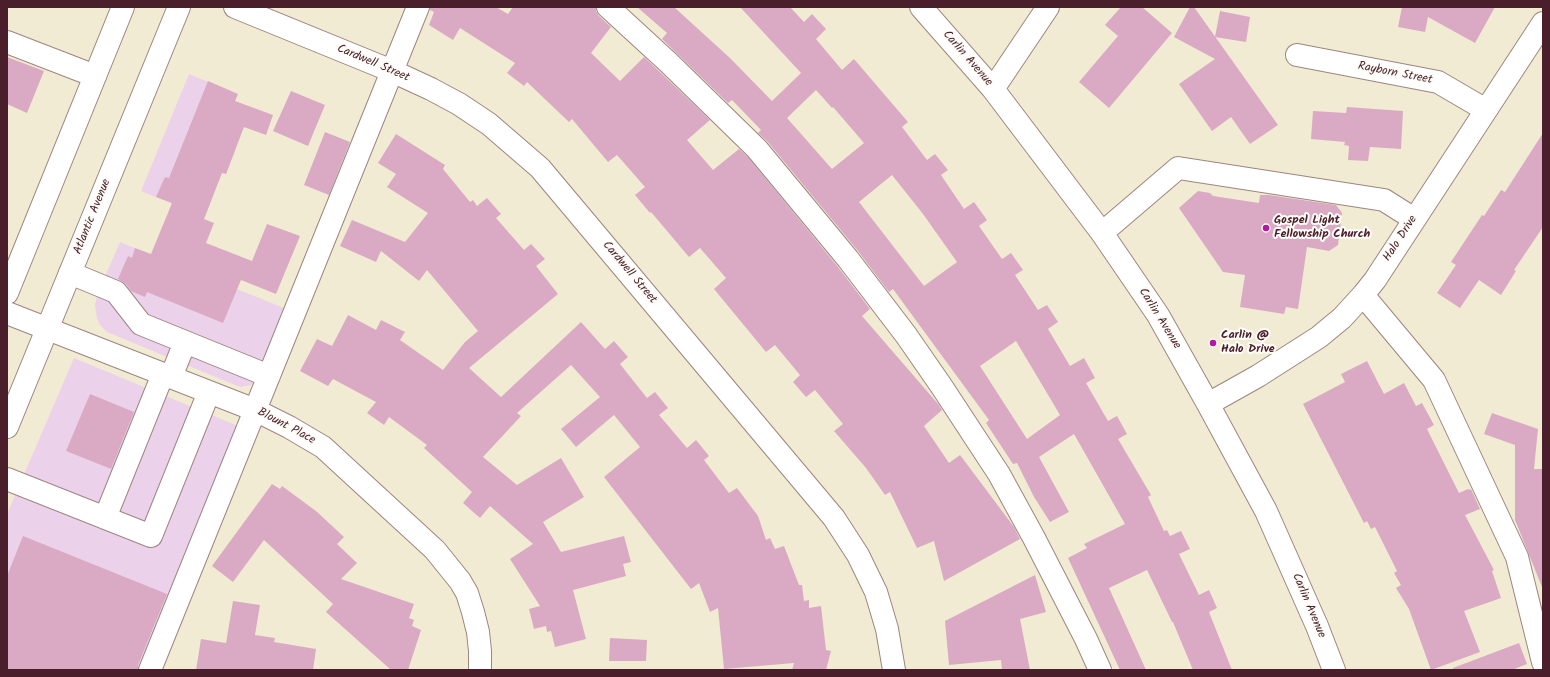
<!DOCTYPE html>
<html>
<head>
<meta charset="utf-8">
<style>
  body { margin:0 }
  #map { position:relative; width:1550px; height:677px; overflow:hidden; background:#f2ebd3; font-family:Kalam,sans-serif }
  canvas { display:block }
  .frame { position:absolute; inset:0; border:8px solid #4a1f2b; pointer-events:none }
</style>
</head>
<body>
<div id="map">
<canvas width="1550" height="677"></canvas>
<div class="frame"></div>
</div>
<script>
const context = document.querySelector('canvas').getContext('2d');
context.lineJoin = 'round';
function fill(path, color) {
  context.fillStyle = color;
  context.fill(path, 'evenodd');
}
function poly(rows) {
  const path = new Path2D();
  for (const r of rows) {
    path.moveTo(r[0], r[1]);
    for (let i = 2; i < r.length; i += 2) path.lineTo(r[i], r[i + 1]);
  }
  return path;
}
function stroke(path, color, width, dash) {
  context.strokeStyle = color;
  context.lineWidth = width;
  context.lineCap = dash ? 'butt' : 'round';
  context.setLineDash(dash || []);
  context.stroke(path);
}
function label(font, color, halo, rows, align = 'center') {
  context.font = font + ' Kalam,sans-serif';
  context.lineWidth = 4;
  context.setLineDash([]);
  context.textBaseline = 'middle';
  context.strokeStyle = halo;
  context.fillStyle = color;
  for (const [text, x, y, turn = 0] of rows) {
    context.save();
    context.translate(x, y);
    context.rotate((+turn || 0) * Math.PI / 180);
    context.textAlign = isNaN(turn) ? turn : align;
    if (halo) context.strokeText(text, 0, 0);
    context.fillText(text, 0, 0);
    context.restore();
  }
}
fill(poly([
  [189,74,238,94,227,120,235,151,226,174,207,167,194,188,213,196,205,217,141,191],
  [120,242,284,308,254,382,251,385,241,387,235,385,107,332,100,325,97,318,95,306,97,295],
  [74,358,238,426,141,670,7,670,7,514]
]), '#ecd1ea');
fill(poly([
  [430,7,496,7,508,14,513,7,596,7,596,11,599,16,611,27,591,53,620,81,644,57,660,72,710,120,687,140,713,170,739,149,748,157,838,267,870,309,862,316,939,405,942,410,924,426,949,463,960,455,1014,527,1020,539,944,581,934,541,917,548,890,492,885,495,866,468,834,431,843,424,815,390,806,397,793,382,800,375,775,345,766,352,714,289,726,278,700,248,689,257,651,212,650,213,635,195,645,187,617,155,608,162,572,119,569,122,527,82,524,86,507,73,515,63,460,28,453,40,429,25,434,12,430,10],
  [637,7,674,7,730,58,772,101,801,73,740,7,790,7,804,22,812,14,826,29,816,39,842,70,854,59,908,122,902,127,927,160,935,154,948,170,941,175,964,209,974,202,987,220,979,226,1002,259,1011,253,1023,270,1015,275,1038,310,1047,305,1058,322,1048,329,1070,366,1084,358,1095,378,1086,383,1108,421,1117,416,1127,434,1118,439,1151,495,1148,497,1164,531,1167,530,1170,536,1181,531,1190,549,1179,554,1199,595,1209,590,1217,608,1209,612,1232,670,1193,670,1173,622,1172,622,1147,570,1109,588,1146,670,1120,670,1068,558,1087,548,1084,544,1125,524,1074,434,1039,457,1069,512,1050,522,1034,497,1017,463,1013,464,986,423,989,420,893,289,889,292,858,251,767,141,758,133,761,130,732,100,728,103,662,39,667,33],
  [816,90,832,108,833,107,864,143,832,169,787,118],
  [892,175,923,214,957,262,924,286,859,202],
  [1016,341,1060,415,1027,439,980,366],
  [1121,7,1142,7,1172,33,1109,108,1079,82,1118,36,1105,25],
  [1190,7,1194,7,1278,125,1250,144,1231,117,1212,131,1179,84,1215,59,1174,37],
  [1402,7,1495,7,1475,43,1428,17,1425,32,1398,27],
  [1220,11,1250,17,1246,42,1215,37],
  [7,57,44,71,27,113,7,104],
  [208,81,238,94,235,101,273,115,266,135,244,127,226,174,222,173,204,219,214,223,206,243,252,261,267,224,300,236,276,294,241,280,223,323,147,292,145,297,131,291,126,284,118,279,128,256,132,258,135,248,151,254,172,203,156,197,165,177,169,178],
  [291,91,325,105,308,146,273,131],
  [1347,107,1403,111,1401,149,1370,147,1368,161,1348,160,1349,146,1344,145,1345,142,1311,139,1313,111,1346,113],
  [325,132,350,142,329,195,304,185],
  [1543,133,1543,227,1514,270,1516,271,1501,295,1479,280,1460,308,1437,293,1456,265,1451,262,1482,215,1484,216,1501,190,1505,192],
  [396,134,445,165,443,169,470,202,473,200,477,206,487,198,501,214,496,218,524,250,531,244,545,259,536,266,558,294,469,368,501,397,581,322,605,349,614,341,628,357,620,364,647,398,655,392,668,408,659,415,687,448,696,440,709,456,704,460,729,493,737,488,758,516,766,540,770,538,775,549,784,546,799,585,802,585,804,601,809,600,809,608,821,606,826,650,831,651,826,670,792,670,794,663,724,669,718,608,710,612,699,583,691,589,604,477,640,447,614,415,576,447,561,429,600,397,571,365,517,413,521,416,483,457,517,485,561,458,584,497,543,522,561,552,624,536,631,562,623,564,626,576,573,590,586,639,555,647,551,631,547,632,546,626,534,629,529,609,540,606,510,559,533,544,490,506,480,518,463,503,472,492,424,448,427,445,389,417,384,425,367,413,376,402,333,379,328,386,300,371,317,339,332,346,348,315,376,330,381,320,405,332,400,340,443,370,465,342,478,331,427,270,419,281,381,251,376,262,340,246,352,220,405,242,428,213,387,187,396,174,378,163],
  [1198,191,1210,193,1213,196,1259,203,1260,195,1269,195,1336,205,1342,213,1338,245,1329,251,1307,247,1298,309,1286,307,1284,314,1240,307,1245,275,1223,272,1179,208],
  [1367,361,1384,394,1404,383,1416,406,1422,403,1434,425,1427,429,1459,493,1468,489,1469,490,1471,489,1480,509,1465,515,1494,570,1492,571,1501,598,1464,611,1480,652,1431,670,1409,609,1396,588,1401,585,1394,573,1397,571,1375,527,1371,529,1367,521,1364,523,1303,404,1345,382,1341,374],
  [90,394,134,412,111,469,66,451],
  [1492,413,1538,429,1534,469,1543,469,1543,586,1542,587,1515,520,1515,445,1484,434],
  [272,484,280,489,282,486,316,511,344,537,337,544,357,563,341,579,414,604,409,618,414,620,412,626,421,630,408,670,391,670,326,612,333,604,264,540,233,582,212,566],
  [23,536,167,594,138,665,138,670,7,670,7,576],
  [1035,575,1046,612,1020,619,1030,670,1002,670,1001,660,949,665,945,621],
  [233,601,260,605,255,635,275,638,274,642,316,649,313,670,196,670,201,639,226,643],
  [610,638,647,640,646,661,609,661],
  [1519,643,1527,664,1512,670,1453,670,1453,668]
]), '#daaac4');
const minor = poly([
  [235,7,392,71,431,89,459,104,489,124,540,168,834,518,858,555,876,592,887,629,894,670],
  [608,7,669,63,757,149,848,259,906,335,942,387,999,474,1034,538,1086,639,1100,670],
  [921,7,993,89,1102,233,1158,315,1208,404,1266,511,1317,626,1334,670],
  [7,42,95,76],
  [1297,55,1438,82,1486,110],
  [993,89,1048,7],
  [1102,233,1178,168,1384,200,1414,219],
  [70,273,116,292,141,324,269,376],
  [1363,295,1434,380,1517,557,1543,662],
  [7,313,255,410,289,427,323,447,435,550,460,581,467,593,473,612,478,632,480,651,480,670],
  [171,377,185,342],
  [1208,404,1258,376,1319,337,1342,318,1363,295,1375,280,1543,23],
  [7,479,151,536,209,392],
  [105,518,163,374],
  [150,670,418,7]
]);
const major = poly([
  [7,293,123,7],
  [7,427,179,7]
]);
stroke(minor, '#9e857f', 24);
stroke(major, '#9e857f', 24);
stroke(minor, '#fff', 22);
stroke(major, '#fff', 22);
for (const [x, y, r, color] of [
  [1266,228,4,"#b5179e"],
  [1213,343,4,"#b5179e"]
]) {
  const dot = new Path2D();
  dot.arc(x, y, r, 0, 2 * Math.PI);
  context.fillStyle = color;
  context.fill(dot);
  stroke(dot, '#fdfcf7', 1.5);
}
label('12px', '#4a1f2b', '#fdfcf7', [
  ["Carlin Avenue",967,59,49],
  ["Cardwell Street",373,64,23],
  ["Rayborn Street",1395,74,11],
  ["Atlantic Avenue",93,217,-68],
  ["Halo Drive",1401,239,-57],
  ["Cardwell Street",629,273,50],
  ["Carlin Avenue",1159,319,58],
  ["Blount Place",286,427,28],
  ["Carlin Avenue",1308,606,67]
]);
label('bold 12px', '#4a1f2b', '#fdfcf7', [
  ["Gospel Light",1274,221],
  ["Fellowship Church",1274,235],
  ["Carlin @",1221,336],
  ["Halo Drive",1221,350]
], 'left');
</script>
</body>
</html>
